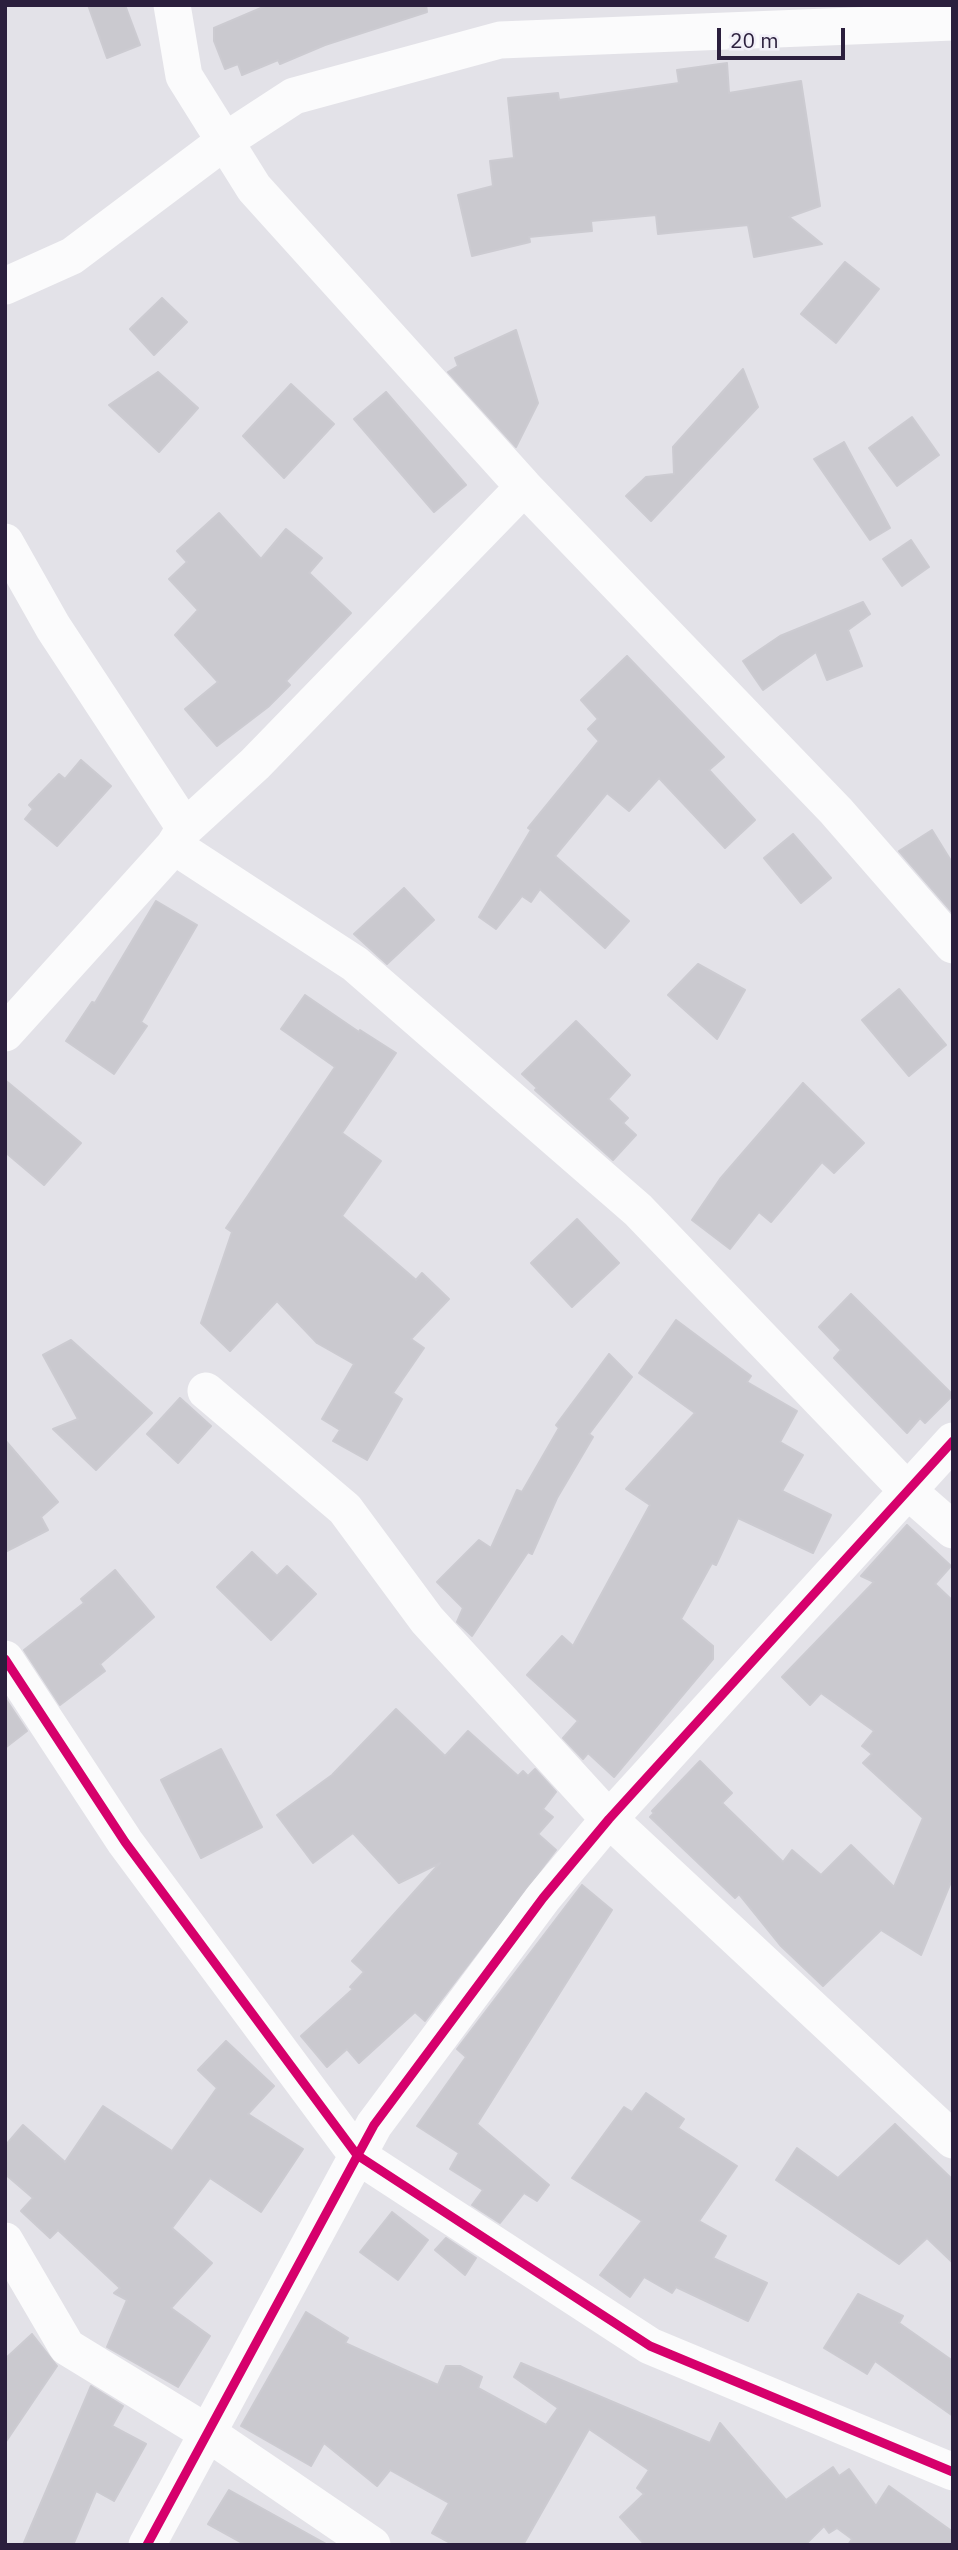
<!DOCTYPE html>
<html>
<head>
<meta charset="utf-8">
<style>
  body { margin:0 }
  #map { position:relative; width:958px; height:2550px; overflow:hidden; background:#e3e2e8; font-family:"IBM Plex Sans",sans-serif }
  canvas { display:block }
  .frame { position:absolute; inset:0; border:7px solid #2b1f3d; pointer-events:none }
  .scale { position:absolute; left:717px; top:28px; width:128px; height:32px; box-sizing:border-box; border:4px solid #2b1f3d; border-top:0; padding-left:9px; font-size:21px; line-height:24px; white-space:nowrap; color:#2b1f3d; -webkit-text-stroke:5px #f1eff8; paint-order:stroke }
</style>
</head>
<body>
<div id="map">
<canvas width="958" height="2550"></canvas>
<div class="frame"></div>
<div class="scale">20 m</div>
</div>
<script>
const context = document.querySelector('canvas').getContext('2d');
context.lineJoin = 'round';
function fill(path, color) {
  context.fillStyle = color;
  context.fill(path, 'evenodd');
}
function poly(rows) {
  const path = new Path2D();
  for (const r of rows) {
    path.moveTo(r[0], r[1]);
    for (let i = 2; i < r.length; i += 2) path.lineTo(r[i], r[i + 1]);
  }
  return path;
}
function stroke(path, color, width, dash) {
  context.strokeStyle = color;
  context.lineWidth = width;
  context.lineCap = dash ? 'butt' : 'round';
  context.setLineDash(dash || []);
  context.stroke(path);
}
const building = poly([
  [88,5,125,5,140,45,107,58,88,5],
  [268,5,426,5,427,12,325,45,280,64,278,60,242,75,238,64,225,69,214,41,214,28,268,5],
  [727,63,729,93,801,81,820,206,789,217,822,244,754,257,748,225,658,234,656,215,591,221,592,231,529,237,530,242,472,256,458,195,493,186,490,161,514,158,508,98,558,93,559,100,679,83,677,70,727,63],
  [845,262,879,289,836,343,801,314,845,262],
  [162,298,187,322,154,355,130,329,162,298],
  [516,330,538,403,516,447,448,372,458,366,455,358,516,330],
  [743,369,758,407,651,521,626,496,646,477,674,474,673,447,743,369],
  [158,372,198,408,159,452,109,405,158,372],
  [291,384,334,424,284,478,243,436,291,384],
  [386,392,466,485,434,512,354,419,386,392],
  [912,417,939,455,897,486,869,448,912,417],
  [844,442,890,528,870,540,814,459,844,442],
  [219,513,261,559,286,529,322,558,309,573,351,613,286,681,290,685,268,707,217,746,185,709,218,682,175,635,198,610,169,579,187,562,177,551,219,513],
  [911,540,929,567,902,586,883,559,911,540],
  [863,602,870,614,848,630,862,666,827,680,816,652,763,690,743,661,780,636,863,602],
  [627,656,724,757,709,770,755,820,725,848,659,778,629,811,607,793,555,856,629,921,605,948,540,889,531,902,522,896,496,929,479,917,531,830,528,828,599,741,588,729,598,719,581,700,627,656],
  [81,760,111,786,57,846,25,819,33,809,29,805,59,774,65,779,81,760],
  [932,830,953,864,953,913,899,851,932,830],
  [793,834,831,878,801,903,764,858,793,834],
  [404,888,434,920,387,964,354,934,404,888],
  [156,901,197,925,141,1022,147,1026,114,1074,66,1041,92,1002,95,1003,156,901],
  [698,964,745,990,717,1039,668,995,698,964],
  [899,989,946,1045,909,1076,862,1020,899,989],
  [305,995,359,1032,360,1030,396,1053,342,1133,381,1161,342,1216,416,1280,422,1273,449,1299,411,1339,424,1348,393,1393,402,1399,367,1460,333,1441,340,1430,322,1419,354,1364,317,1343,277,1301,230,1351,201,1323,232,1232,226,1228,335,1067,281,1029,305,995],
  [576,1021,630,1075,608,1099,628,1118,623,1123,636,1135,613,1160,535,1090,537,1088,522,1074,576,1021],
  [5,1080,81,1143,44,1185,5,1152,5,1080],
  [803,1083,864,1143,834,1173,822,1162,771,1222,759,1212,730,1249,692,1220,720,1179,803,1083],
  [577,1219,619,1263,572,1307,531,1263,577,1219],
  [851,1294,953,1395,925,1423,920,1418,907,1433,834,1358,841,1350,819,1327,851,1294],
  [676,1320,751,1376,747,1382,797,1411,780,1442,803,1455,782,1491,831,1515,813,1553,738,1518,716,1565,712,1563,681,1619,713,1646,713,1659,614,1777,588,1753,583,1759,563,1738,578,1721,527,1675,562,1636,573,1646,650,1505,626,1489,695,1413,639,1373,676,1320],
  [71,1340,152,1413,96,1470,53,1429,78,1419,43,1355,71,1340],
  [609,1354,632,1377,589,1434,593,1437,557,1498,532,1554,528,1552,472,1636,457,1622,463,1608,437,1582,479,1540,491,1548,517,1490,522,1492,559,1428,556,1425,609,1354],
  [180,1398,211,1426,178,1463,147,1434,180,1398],
  [5,1440,58,1502,41,1517,48,1530,5,1552,5,1440],
  [907,1525,951,1566,935,1584,953,1601,953,1877,921,1955,881,1930,823,1986,781,1946,739,1894,735,1898,650,1817,654,1813,652,1811,700,1761,732,1793,722,1803,783,1862,792,1850,821,1875,851,1845,894,1887,923,1818,863,1763,872,1754,862,1746,874,1731,821,1693,810,1705,782,1677,874,1582,861,1576,907,1525],
  [252,1552,277,1576,287,1566,316,1594,271,1640,217,1587,252,1552],
  [115,1570,154,1617,100,1664,105,1671,60,1705,24,1650,84,1603,81,1599,115,1570],
  [5,1698,27,1731,5,1748,5,1698],
  [396,1709,445,1756,468,1731,518,1776,523,1771,528,1776,535,1769,556,1792,543,1809,553,1817,538,1834,556,1850,425,2021,415,2012,359,2063,347,2049,327,2067,301,2036,353,1989,350,1987,364,1972,352,1961,440,1863,399,1883,353,1833,313,1863,277,1815,332,1775,396,1709],
  [221,1749,262,1827,201,1858,161,1780,221,1749],
  [582,1885,612,1910,477,2124,549,2185,537,2201,524,2193,500,2223,472,2205,483,2190,450,2169,459,2153,417,2126,466,2057,457,2049,582,1885],
  [226,2041,274,2086,248,2114,303,2149,261,2212,210,2178,172,2228,212,2263,171,2308,210,2336,178,2387,107,2347,127,2300,114,2293,120,2288,58,2230,50,2238,21,2211,33,2198,5,2174,5,2146,23,2125,65,2162,103,2106,172,2151,217,2088,198,2070,226,2041],
  [646,2093,684,2119,678,2128,737,2166,699,2221,726,2236,713,2258,767,2283,748,2321,676,2287,672,2293,644,2277,630,2297,600,2275,642,2221,572,2178,624,2107,632,2112,646,2093],
  [895,2124,953,2180,953,2263,927,2238,899,2264,776,2180,797,2148,838,2178,895,2124],
  [392,2212,428,2240,398,2280,360,2252,392,2212],
  [446,2238,476,2258,465,2275,435,2250,446,2238],
  [858,2294,903,2316,899,2323,953,2361,953,2416,875,2361,867,2374,824,2348,858,2294],
  [306,2312,348,2338,345,2343,438,2385,446,2366,460,2366,482,2377,478,2388,546,2425,558,2408,514,2377,521,2363,710,2443,720,2423,786,2500,833,2467,839,2476,849,2469,876,2506,889,2486,953,2532,953,2545,848,2545,852,2539,837,2528,829,2533,824,2526,805,2545,645,2545,620,2517,644,2494,637,2488,649,2470,589,2429,523,2545,454,2545,432,2533,449,2503,390,2470,377,2486,324,2443,311,2466,241,2426,306,2312],
  [32,2334,57,2366,5,2443,5,2359,32,2334],
  [91,2386,123,2406,112,2426,146,2444,114,2501,96,2491,73,2545,23,2545,91,2386],
  [229,2490,328,2545,246,2545,208,2524,229,2490]
]);
fill(building, '#cac9cf');
stroke(building, '#cccbd1', 2);
stroke(poly([
  [172,5,184,76,254,188,524,487,836,811,953,945],
  [5,286,72,256,225,141,294,96,500,40,953,22],
  [5,542,53,627,185,828],
  [174,846,355,964,638,1210,906,1489,953,1530],
  [5,1033,174,846,185,828,255,764,524,487],
  [206,1391,345,1509,427,1620,609,1819,953,2140],
  [5,1659,125,1842,357,2155,650,2346,953,2472],
  [5,2241,67,2347,206,2432,372,2545],
  [147,2545,374,2125,543,1898,609,1819,953,1441]
]), '#fbfbfc', 37);
stroke(poly([
  [5,1659,125,1842,357,2155,650,2346,953,2472],
  [147,2545,374,2125,543,1898,609,1819,953,1441]
]), '#d6006c', 9);
</script>
</body>
</html>
